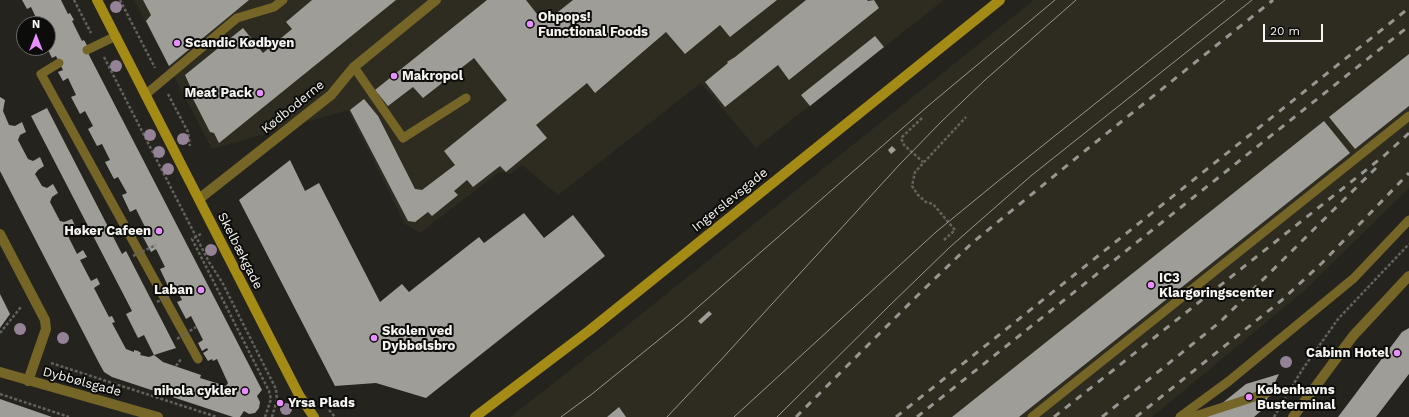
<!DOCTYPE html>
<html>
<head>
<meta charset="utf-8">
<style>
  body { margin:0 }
  #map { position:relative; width:1409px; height:417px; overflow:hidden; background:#24231e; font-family:"Work Sans",sans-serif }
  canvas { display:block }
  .north { position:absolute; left:16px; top:16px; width:40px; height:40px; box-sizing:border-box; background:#0c0c0a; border:1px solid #696966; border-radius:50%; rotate:0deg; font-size:11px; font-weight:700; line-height:16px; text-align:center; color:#f5f4f1 }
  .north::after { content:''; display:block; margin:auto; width:14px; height:18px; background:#e88eff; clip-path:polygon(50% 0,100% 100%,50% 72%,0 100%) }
  .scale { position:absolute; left:1263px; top:24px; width:60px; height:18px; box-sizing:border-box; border:2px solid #f5f4f1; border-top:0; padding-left:5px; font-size:12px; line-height:14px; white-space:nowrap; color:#f5f4f1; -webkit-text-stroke:3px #0c0c0a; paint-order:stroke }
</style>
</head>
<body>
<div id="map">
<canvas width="1409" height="417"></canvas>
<div class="north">N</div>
<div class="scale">20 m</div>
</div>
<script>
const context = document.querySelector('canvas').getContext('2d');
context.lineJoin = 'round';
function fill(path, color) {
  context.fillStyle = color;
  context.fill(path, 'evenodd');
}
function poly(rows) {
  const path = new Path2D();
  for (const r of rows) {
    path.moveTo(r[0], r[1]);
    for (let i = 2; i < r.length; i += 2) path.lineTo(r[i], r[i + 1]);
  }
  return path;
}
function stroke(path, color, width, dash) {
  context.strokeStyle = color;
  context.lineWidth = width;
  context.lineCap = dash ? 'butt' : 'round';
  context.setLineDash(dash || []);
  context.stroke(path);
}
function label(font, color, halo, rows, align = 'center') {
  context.font = font + ' "Work Sans",sans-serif';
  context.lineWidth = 4;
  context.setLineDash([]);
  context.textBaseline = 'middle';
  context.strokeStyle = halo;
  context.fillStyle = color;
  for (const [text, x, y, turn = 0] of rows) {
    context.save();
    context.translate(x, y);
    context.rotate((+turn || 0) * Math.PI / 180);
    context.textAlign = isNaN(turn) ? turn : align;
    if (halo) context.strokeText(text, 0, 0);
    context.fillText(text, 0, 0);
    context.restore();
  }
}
fill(poly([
  [134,0,944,0,756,148,701,83,558,195,522,165,511,174,499,172,420,233,405,224,348,110,212,149],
  [1034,0,1409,0,1409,188,1304,291,1152,417,510,417,605,343]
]), '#2e2c21');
fill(poly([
  [22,0,61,0,68,14,70,13,74,20,72,21,82,41,84,40,88,47,86,48,89,55,262,390,257,396,260,402,259,408,255,413,249,414,244,411,240,417,233,417,112,377,104,372,99,363,0,171,0,97,5,100,3,111,9,125,15,126,22,122,26,132,20,135,18,140,28,159,33,161,40,157,44,166,38,170,35,174,42,186,47,188,53,184,58,193,52,197,50,202,60,221,64,222,72,219,76,228,69,231,68,236,77,254,83,250,87,257,80,260,91,281,97,278,100,284,94,288,109,317,112,316,115,322,112,323,126,349,134,352,134,350,138,351,141,353,140,355,149,357,154,355,144,335,138,338,126,314,132,311,31,116,47,108,122,254,126,251,176,348,154,355,163,362,201,375,200,378,226,386,228,383,217,359,213,361,212,359,208,361,203,353,208,350,207,348,202,351,198,343,203,340,191,316,186,319,177,302,182,300,173,283,168,286,160,269,165,267,156,249,151,252,142,235,148,233,136,209,130,212,122,195,127,193,118,177,114,179,105,162,110,160,102,144,97,146,88,129,93,126,85,111,80,114,71,97,76,95,68,78,63,81,58,72,63,70,56,56,52,58,47,48,48,48,48,24,39,24,31,7,27,9],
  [143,0,249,0,169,66,146,21,151,15],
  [312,0,396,0,219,143,214,133,210,132,189,91,190,86,185,75,243,28,263,53,292,29,286,22],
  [487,0,526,0,544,23,573,0,777,0,730,37,720,25,685,54,666,32,595,93,587,83,536,125,547,138,506,172,500,166,473,187,467,180,454,191,458,195,432,216,428,212,415,222,408,221,350,110,364,99,378,116,415,189,422,190,455,165,444,151,507,100,474,58,423,98,413,87,388,106,375,90],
  [806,0,867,0,868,1,874,0,879,8,789,80,778,65,725,107,705,82,728,63,727,62,735,57],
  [875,36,884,47,810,106,801,95],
  [1409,54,1409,106,1355,149,1329,117],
  [1324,121,1350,153,1019,417,952,417],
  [892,146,896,150,891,154,888,150],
  [290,160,305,191,319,183,380,302,402,284,409,292,479,237,484,243,524,213,544,238,573,215,605,256,426,398,376,383,335,386,239,200],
  [0,294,10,314,0,328],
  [709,311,712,314,701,324,698,321],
  [1409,328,1409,374,1376,417,1338,417,1402,332],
  [1279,374,1262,410,1254,417,1205,417,1246,384],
  [0,399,52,417,0,417],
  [619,407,626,417,607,417]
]), '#9f9d97');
stroke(poly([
  [74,0,91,33],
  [120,0,155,68],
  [104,57,209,262,222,282,276,389,277,400,272,417],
  [168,94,188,132,190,146],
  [922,118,901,138,904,145,923,162],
  [201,234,192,239,269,391,271,399,265,417],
  [944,240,955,230,933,204,926,202,918,195,912,186,915,172,966,117],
  [0,333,21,307],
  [51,363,217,417],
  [176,366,181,359],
  [0,394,69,417],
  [157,399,159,392],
  [329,410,335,417],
  [1274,417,1302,370,1338,319,1409,244]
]), '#63625e', 2.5, [3, 2]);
stroke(poly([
  [87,50,116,36],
  [59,63,41,74,198,359],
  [354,67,403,138,466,98],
  [145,95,237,18,274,7,283,0],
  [1032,417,1409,116],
  [1180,417,1229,381,1354,278,1409,220],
  [1192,417,1267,393]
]), '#756627', 9);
stroke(poly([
  [199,199,331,95,354,67,436,0],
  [0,234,45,320,46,329,28,381],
  [0,372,158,417],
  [1293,417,1353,336,1409,276]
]), '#756627', 10);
stroke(poly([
  [97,0,299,395,314,417],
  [475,417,590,330,1000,0]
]), '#a48b15', 10);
stroke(poly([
  [561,417,592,394,682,321,928,106,1055,0],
  [667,417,719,362,900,164,942,121,985,80,1076,0],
  [734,417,936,232,997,182,1225,0],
  [777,417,890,305,950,247,1032,175,1252,0]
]), '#979692', 1);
stroke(poly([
  [796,417,922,291,972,243,1086,150,1273,0],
  [896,417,1409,8],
  [917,417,1409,26],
  [1054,417,1385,155,1409,133],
  [1102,417,1220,322,1376,168],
  [1136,417,1282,300,1322,263,1409,173]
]), '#979692', 3, [7, 7]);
stroke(poly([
  [133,256,156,245],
  [157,302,177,291],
  [177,339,196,327]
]), '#63625e', 2.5, [3, 2]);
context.fillStyle = '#948396';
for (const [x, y] of [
  [116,7],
  [116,66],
  [150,135],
  [183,139],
  [159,152],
  [168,169],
  [211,250],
  [20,329],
  [63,338],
  [1286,362],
  [286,409]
]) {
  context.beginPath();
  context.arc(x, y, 6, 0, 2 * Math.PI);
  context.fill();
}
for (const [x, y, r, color] of [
  [530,24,4,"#e88eff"],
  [177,43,4,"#e88eff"],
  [394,76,4,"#e88eff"],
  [260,93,4,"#e88eff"],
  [159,231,4,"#e88eff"],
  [1151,285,4,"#e88eff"],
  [201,290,4,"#e88eff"],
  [374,338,4,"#e88eff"],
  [1397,353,4,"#e88eff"],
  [245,391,4,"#e88eff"],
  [1249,397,4,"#e88eff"],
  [280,403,4,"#e88eff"]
]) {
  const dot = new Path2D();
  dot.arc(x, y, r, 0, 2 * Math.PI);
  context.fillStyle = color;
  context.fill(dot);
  stroke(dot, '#0c0c0a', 1.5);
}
label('bold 13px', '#f5f4f1', '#0c0c0a', [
  ["Ohpops!",538,17],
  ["Functional Foods",538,32],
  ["Scandic Kødbyen",185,43],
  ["Makropol",402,76],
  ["Meat Pack",252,93,"right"],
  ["Høker Cafeen",151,231,"right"],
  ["IC3",1159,278],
  ["Klargøringscenter",1159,293],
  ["Laban",193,290,"right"],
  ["Skolen ved",382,331],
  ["Dybbølsbro",382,346],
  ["Cabinn Hotel",1389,353,"right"],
  ["Københavns",1257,390],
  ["Busterminal",1257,405],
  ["nihola cykler",237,391,"right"],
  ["Yrsa Plads",288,403]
], 'left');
label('13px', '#f5f4f1', '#0c0c0a', [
  ["Kødboderne",293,107,-39],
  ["Ingerslevsgade",730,200,-39],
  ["Skelbækgade",240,251,63],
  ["Dybbølsgade",82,382,15]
]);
</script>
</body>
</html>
